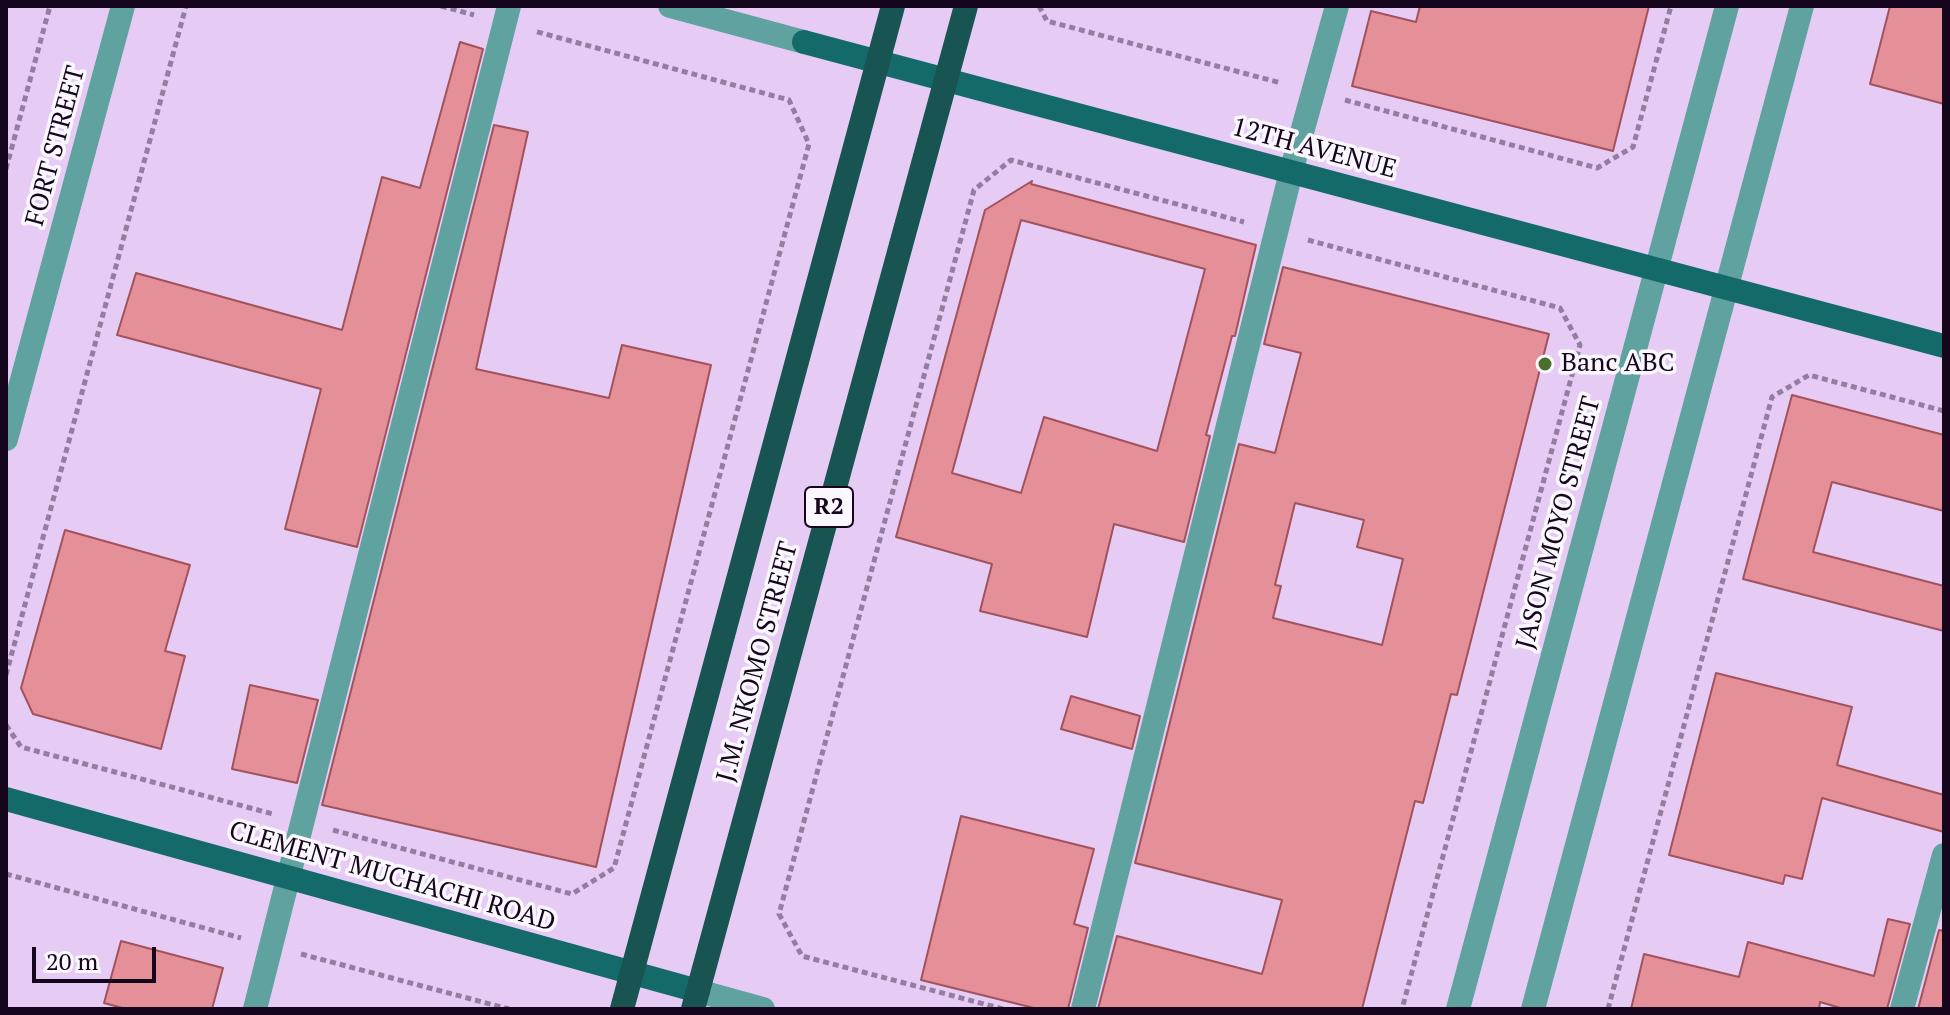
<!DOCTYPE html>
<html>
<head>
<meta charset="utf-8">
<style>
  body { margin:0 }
  #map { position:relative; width:1950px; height:1015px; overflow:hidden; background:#e6ccf5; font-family:"PT Serif",serif }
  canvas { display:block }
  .frame { position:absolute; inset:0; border:8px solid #16061d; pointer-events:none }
  .scale { position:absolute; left:32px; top:947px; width:124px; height:36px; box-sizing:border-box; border:4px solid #16061d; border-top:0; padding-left:10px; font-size:24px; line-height:28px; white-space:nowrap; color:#16061d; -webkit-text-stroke:6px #fbf7fe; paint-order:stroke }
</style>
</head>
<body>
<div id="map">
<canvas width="1950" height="1015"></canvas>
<div class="frame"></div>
<div class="scale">20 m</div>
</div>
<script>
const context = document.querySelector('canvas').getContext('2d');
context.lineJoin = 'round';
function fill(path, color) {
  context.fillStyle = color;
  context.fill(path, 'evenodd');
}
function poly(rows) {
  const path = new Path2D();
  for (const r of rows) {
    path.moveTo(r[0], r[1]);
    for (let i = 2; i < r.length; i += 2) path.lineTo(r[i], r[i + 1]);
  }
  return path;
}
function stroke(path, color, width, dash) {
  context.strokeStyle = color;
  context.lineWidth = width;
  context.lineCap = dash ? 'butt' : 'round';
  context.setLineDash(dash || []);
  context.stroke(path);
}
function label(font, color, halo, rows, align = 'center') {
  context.font = font + ' "PT Serif",serif';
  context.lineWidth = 7;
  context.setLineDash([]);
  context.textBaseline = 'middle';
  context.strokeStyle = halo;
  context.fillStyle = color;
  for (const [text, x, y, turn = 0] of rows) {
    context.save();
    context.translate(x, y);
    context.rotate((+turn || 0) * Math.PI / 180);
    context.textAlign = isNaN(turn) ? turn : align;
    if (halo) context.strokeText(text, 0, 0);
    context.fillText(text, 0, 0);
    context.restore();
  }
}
const building = poly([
  [1420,6,1649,6,1613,151,1352,86,1371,11,1416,22,1420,6],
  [1890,6,1944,6,1944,104,1870,84,1890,6],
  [460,42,483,49,357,547,285,529,321,389,117,335,136,273,342,330,382,177,420,188,460,42],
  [494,125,528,132,476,369,609,398,622,345,711,365,596,867,322,805,494,125],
  [1032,181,1031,184,1256,245,1235,336,1232,336,1206,435,1210,436,1184,542,1114,524,1087,637,980,611,992,564,896,537,985,210,1032,181],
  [1021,220,1205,269,1157,451,1044,417,1021,493,952,473,1021,220],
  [1283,267,1549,334,1457,695,1451,694,1423,803,1415,801,1362,1009,1098,1009,1117,936,1262,974,1282,900,1135,863,1239,444,1275,453,1301,353,1264,344,1283,267],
  [1295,503,1364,520,1357,547,1403,559,1382,645,1273,618,1281,586,1275,585,1295,503],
  [1792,395,1944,435,1944,511,1832,482,1813,552,1944,586,1944,631,1743,579,1792,395],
  [65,530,190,565,165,651,185,656,161,749,33,714,21,688,65,530],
  [1716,673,1852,707,1837,765,1944,795,1944,832,1822,798,1802,879,1785,875,1783,884,1669,855,1716,673],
  [250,685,318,700,297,783,232,769,250,685],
  [1071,696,1140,716,1132,749,1061,729,1071,696],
  [961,816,1094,849,1074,924,1088,928,1068,1009,1038,1009,921,980,961,816],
  [1888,919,1910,924,1887,1009,1844,1009,1820,1002,1819,1009,1631,1009,1644,954,1739,977,1748,942,1874,976,1888,919],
  [1939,930,1944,931,1944,1009,1918,1009,1939,930],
  [121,941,223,968,212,1009,126,1009,104,1003,121,941]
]);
fill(building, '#e59098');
stroke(building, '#a1525c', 2);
stroke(poly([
  [441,6,474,15],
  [1039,6,1047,21,1281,83],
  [1345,100,1597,168,1633,147,1671,6],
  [6,169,50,6],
  [1308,240,1560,308,1580,345,1402,1009],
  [6,675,186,6],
  [6,725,21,747,273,814],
  [333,830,572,894,614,868,809,144,789,100,534,31],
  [6,874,241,938],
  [301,954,509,1009],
  [1003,1009,802,956,779,914,974,190,1011,160,1244,222],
  [1608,1009,1772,397,1809,375,1944,411]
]), '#947ea0', 5, [6, 4]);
stroke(poly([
  [670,6,804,42],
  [6,439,123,6],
  [698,991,763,1009],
  [255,1009,509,6],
  [1083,1009,1291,172,1337,6],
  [1458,1009,1727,6],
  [1533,1009,1802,6],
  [1902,1009,1944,855]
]), '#60a2a0', 24);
stroke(poly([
  [804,42,1944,346],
  [6,799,698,991]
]), '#146a69', 24);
stroke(poly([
  [622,1009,893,6],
  [693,1009,966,6]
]), '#185452', 24);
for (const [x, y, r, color] of [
  [1545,364,8,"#496f2a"]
]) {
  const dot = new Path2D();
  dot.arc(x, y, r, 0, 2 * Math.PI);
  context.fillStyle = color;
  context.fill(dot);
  stroke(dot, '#fbf7fe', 3);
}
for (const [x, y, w] of [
  [829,507,48]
]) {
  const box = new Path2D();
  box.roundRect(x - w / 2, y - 20, w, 40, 6);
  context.fillStyle = '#fbf7fe';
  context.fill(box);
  stroke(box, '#16061d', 2);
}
label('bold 24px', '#16061d', null, [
  ["R2",829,507]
]);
label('26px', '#16061d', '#fbf7fe', [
  ["FORT STREET",56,146,-75],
  ["12TH AVENUE",1314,149,15],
  ["JASON MOYO STREET",1559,523,-75],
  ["J.M. NKOMO STREET",758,662,-75],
  ["CLEMENT MUCHACHI ROAD",392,877,16]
]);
label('26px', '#16061d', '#fbf7fe', [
  ["Banc ABC",1561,364]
], 'left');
</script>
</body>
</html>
